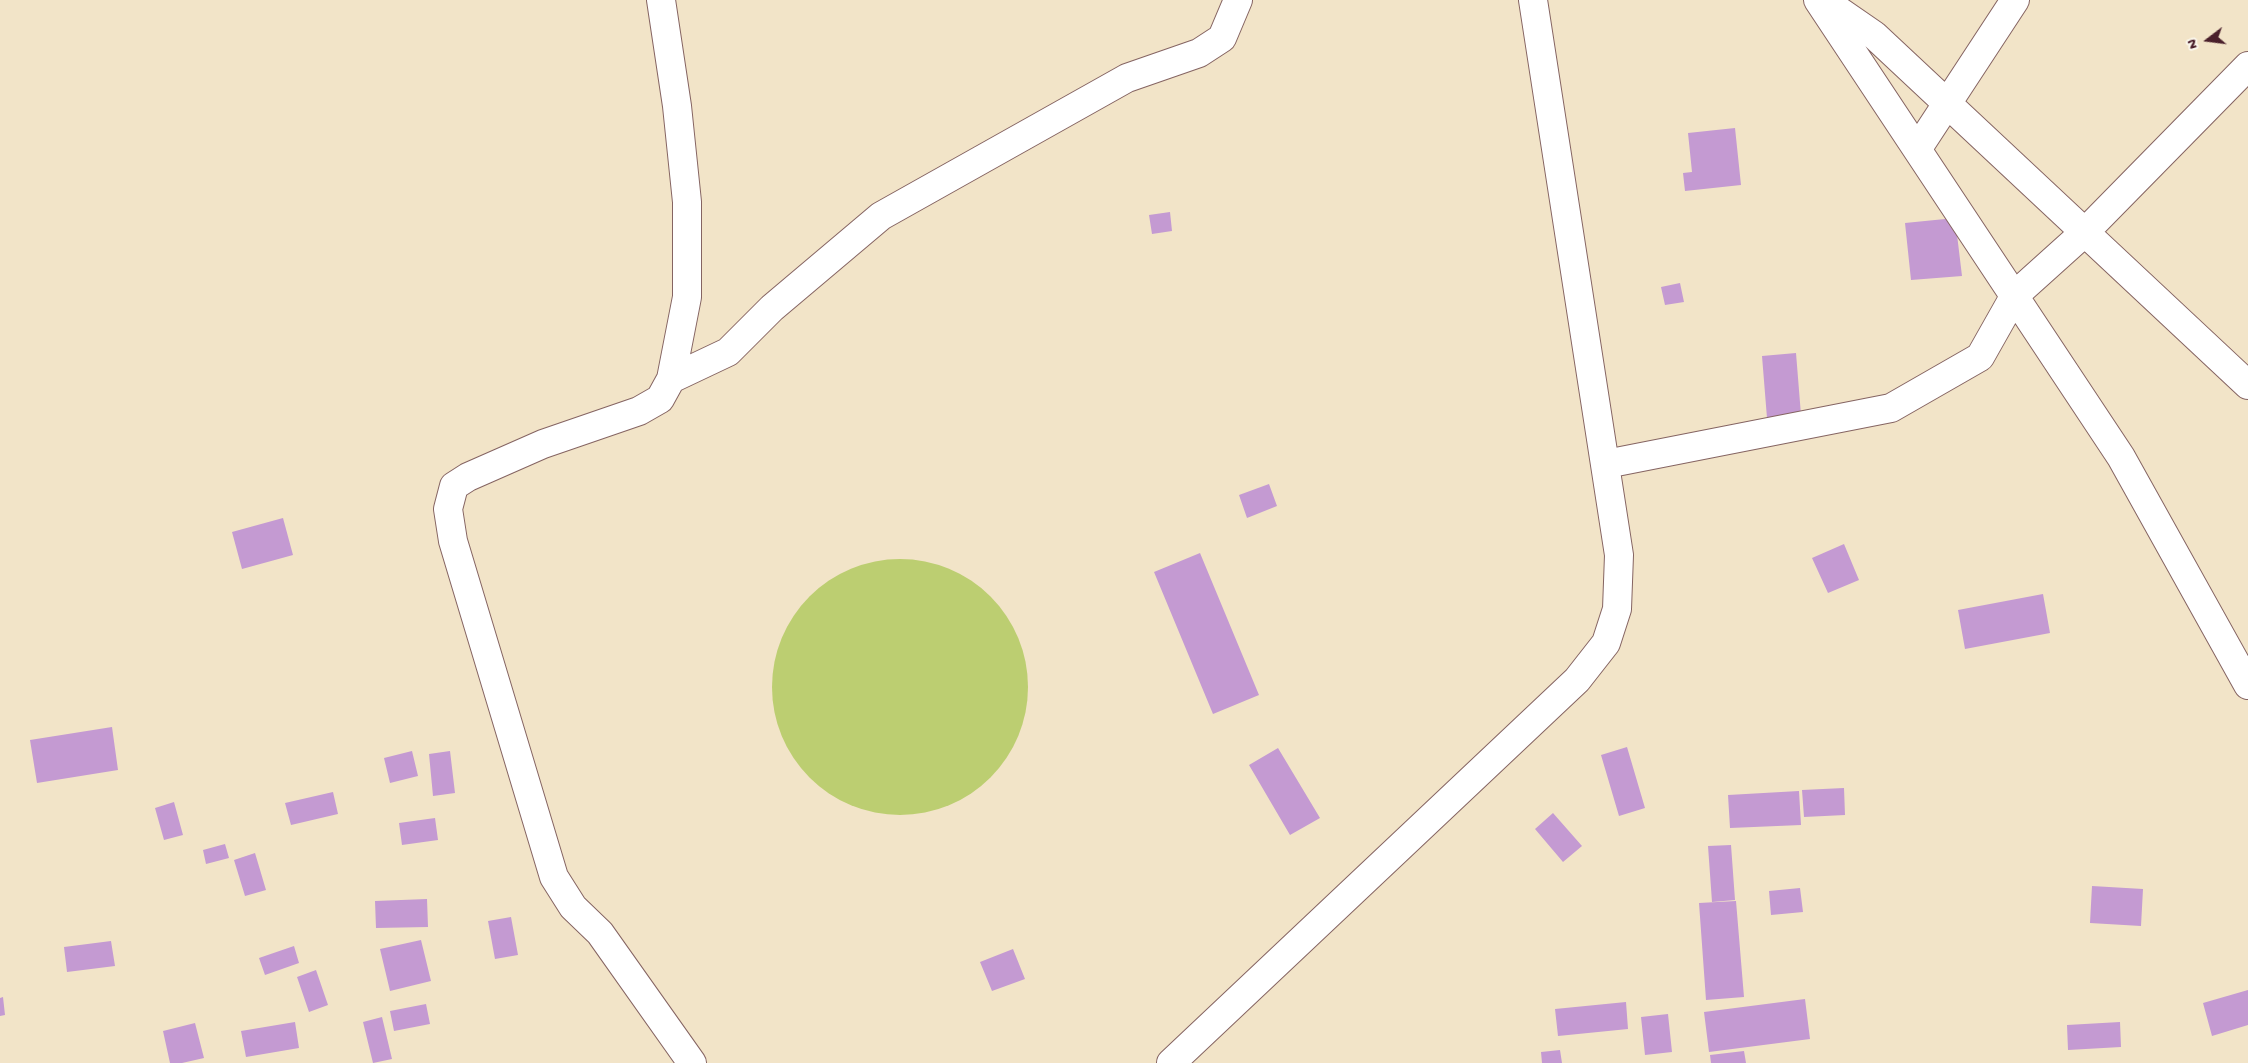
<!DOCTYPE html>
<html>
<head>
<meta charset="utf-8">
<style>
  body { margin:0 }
  #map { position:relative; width:2248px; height:1063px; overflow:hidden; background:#f2e4c8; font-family:"Gochi Hand",sans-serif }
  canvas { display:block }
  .north { position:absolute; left:2183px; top:15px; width:50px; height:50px; -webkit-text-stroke:4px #fbf7ec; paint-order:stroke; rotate:255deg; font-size:14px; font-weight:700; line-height:20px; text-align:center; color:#4a1f2b }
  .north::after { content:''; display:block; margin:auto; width:18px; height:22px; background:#4a1f2b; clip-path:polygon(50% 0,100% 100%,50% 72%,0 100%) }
</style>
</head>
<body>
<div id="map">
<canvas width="2248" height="1063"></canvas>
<div class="north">N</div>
</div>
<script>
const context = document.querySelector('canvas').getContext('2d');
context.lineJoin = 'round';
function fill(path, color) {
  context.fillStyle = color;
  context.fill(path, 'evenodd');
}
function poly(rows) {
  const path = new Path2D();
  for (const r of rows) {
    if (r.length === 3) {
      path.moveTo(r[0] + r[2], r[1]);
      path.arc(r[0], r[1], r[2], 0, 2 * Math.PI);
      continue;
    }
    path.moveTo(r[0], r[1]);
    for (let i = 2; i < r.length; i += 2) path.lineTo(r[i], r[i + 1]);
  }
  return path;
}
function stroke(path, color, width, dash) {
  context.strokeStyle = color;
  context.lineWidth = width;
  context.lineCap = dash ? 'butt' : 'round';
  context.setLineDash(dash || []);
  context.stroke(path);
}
fill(poly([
  [900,687,128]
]), '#bcce71');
fill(poly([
  [1735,128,1741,185,1685,191,1683,173,1692,172,1688,133],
  [1170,212,1172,231,1152,234,1149,215],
  [1955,218,1962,276,1911,280,1905,223],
  [1680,283,1684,302,1665,305,1661,287],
  [1796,353,1801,415,1767,418,1762,356],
  [1269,484,1277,506,1247,518,1239,495],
  [283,518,293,555,242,569,232,532],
  [1844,544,1859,580,1828,593,1812,558],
  [1200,553,1259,695,1213,714,1154,572],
  [2043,594,2050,633,1965,649,1958,610],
  [112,727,118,770,37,783,30,740],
  [1627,747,1645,808,1619,816,1601,755],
  [1278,748,1320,818,1290,835,1249,765],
  [412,751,418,776,390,783,384,758],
  [450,751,455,793,433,796,429,754],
  [1844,788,1845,815,1804,817,1802,790],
  [1799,791,1801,825,1730,828,1728,795],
  [333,792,338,814,291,825,285,803],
  [174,802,183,835,164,840,155,808],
  [1553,813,1582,846,1563,862,1535,829],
  [435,818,438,840,402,845,399,823],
  [225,844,229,858,206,864,203,850],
  [1731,845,1735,900,1712,902,1708,846],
  [255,853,266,890,245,896,234,860],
  [2092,886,2143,889,2141,926,2090,923],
  [1800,888,1803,912,1771,915,1769,891],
  [427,899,428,927,376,928,375,901],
  [1736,901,1744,997,1706,1000,1699,903],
  [511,917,518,955,495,959,488,921],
  [421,940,431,981,390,991,380,949],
  [111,941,115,966,67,972,64,947],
  [294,946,299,963,265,975,259,958],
  [1013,949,1025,979,992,991,980,962],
  [316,970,328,1005,309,1012,297,977],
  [2248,990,2248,1025,2212,1036,2203,1003],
  [3,997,5,1015,0,1016,0,998],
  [1805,999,1810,1039,1709,1052,1704,1012],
  [1626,1002,1628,1029,1558,1036,1555,1009],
  [426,1004,430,1024,394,1031,390,1011],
  [1668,1014,1672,1052,1645,1055,1641,1017],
  [382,1017,392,1059,373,1063,363,1022],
  [295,1022,299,1048,246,1057,241,1031],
  [2120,1022,2121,1047,2068,1050,2067,1025],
  [195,1023,204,1058,182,1063,170,1063,163,1031],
  [1560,1050,1562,1063,1542,1063,1541,1052],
  [1744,1051,1746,1063,1711,1063,1710,1055]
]), '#c49ad2');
const street = poly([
  [661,0,677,106,687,202,687,297,671,379,660,399,639,411,543,444,468,477,454,486,448,509,453,541,554,877,573,907,600,933,692,1063],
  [1818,0,2121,457,2248,685],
  [1826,2,1874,35,2248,385],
  [1918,148,2015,0],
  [671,379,728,352,772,308,881,216,1127,78,1199,53,1222,38,1238,0],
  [1606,464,1891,408,1980,357,2015,295,2085,232,2248,66],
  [1171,1063,1577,680,1606,643,1617,609,1619,555,1533,0]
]);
stroke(street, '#856462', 30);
stroke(street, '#fff', 28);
</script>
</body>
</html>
